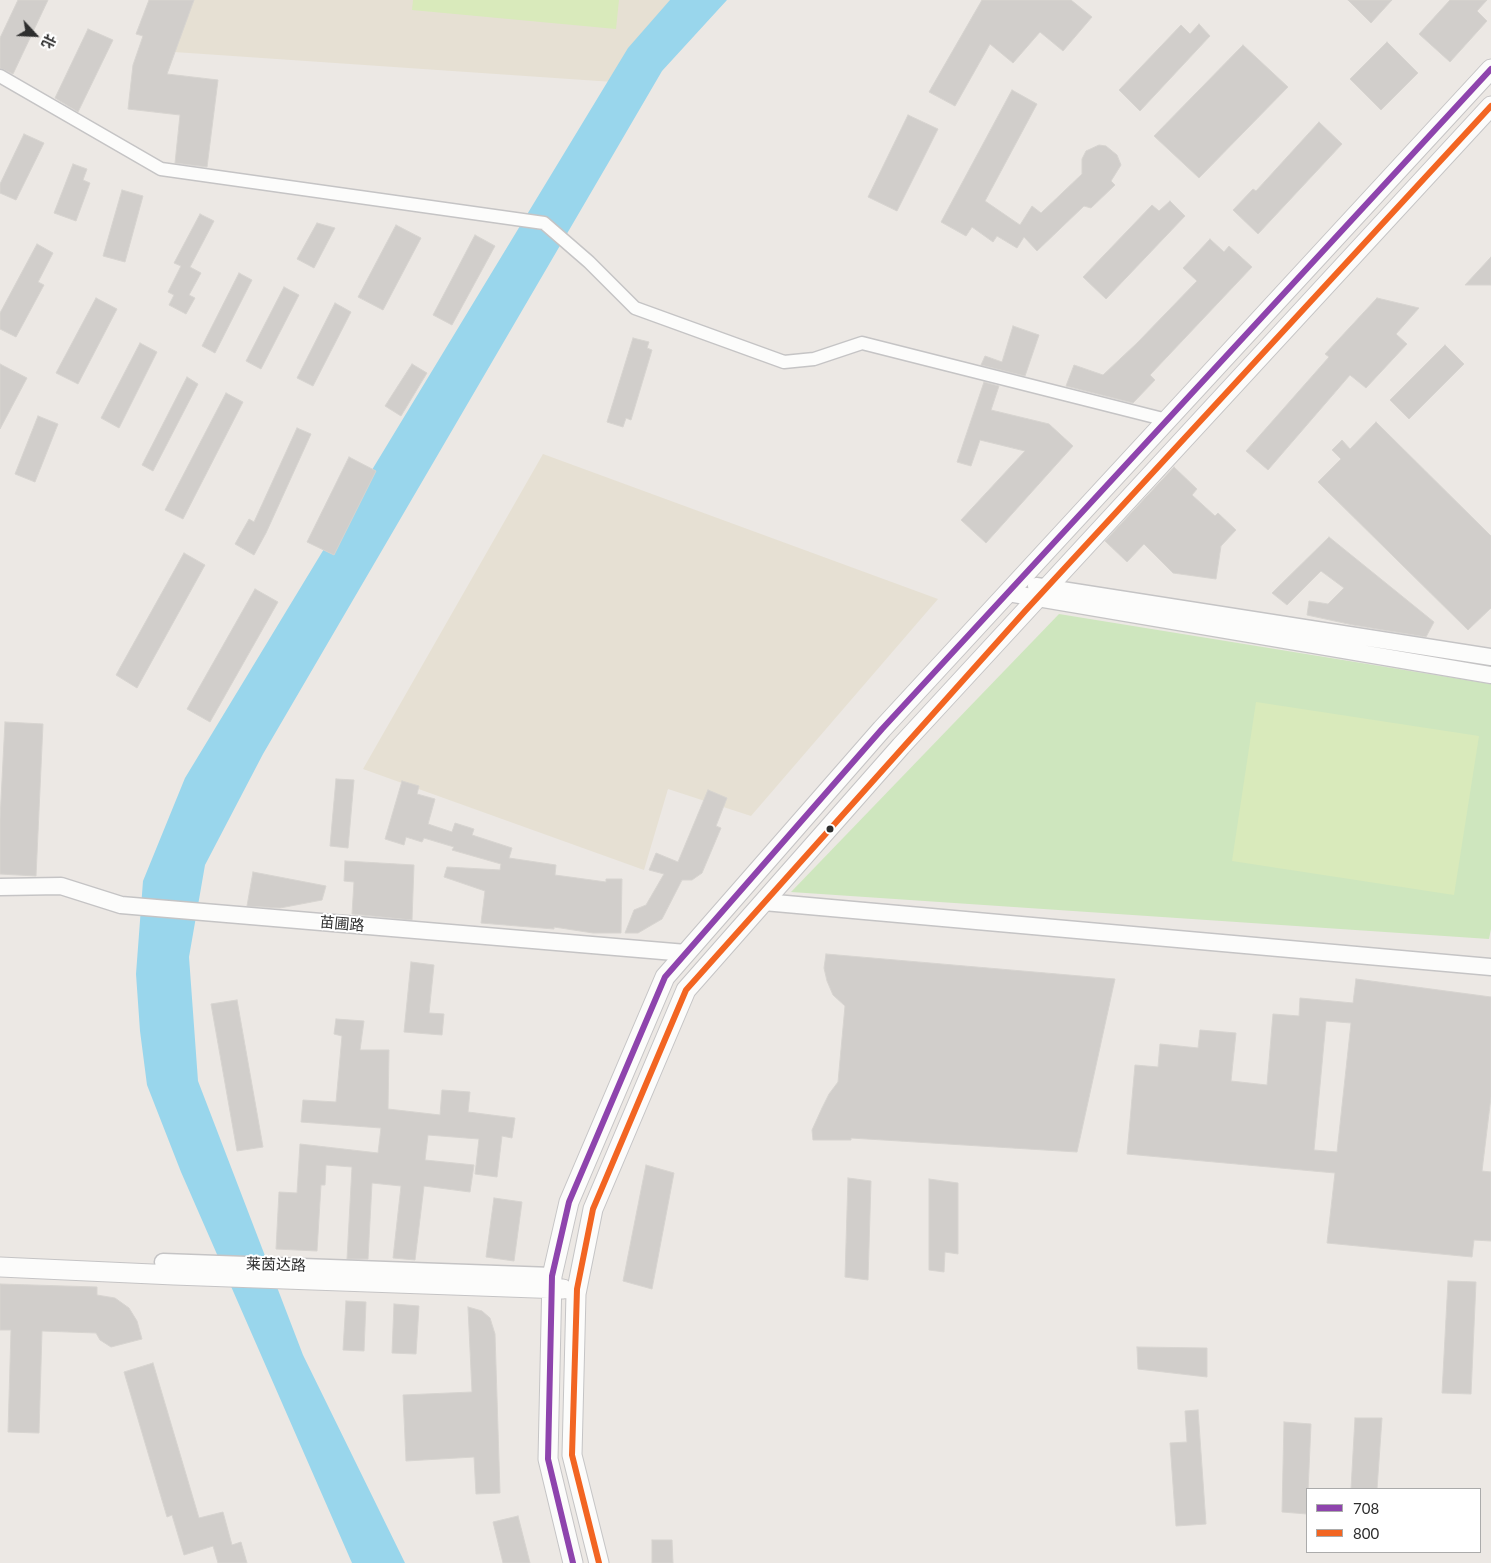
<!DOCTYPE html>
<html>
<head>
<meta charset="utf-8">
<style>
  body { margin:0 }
  #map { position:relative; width:1491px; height:1563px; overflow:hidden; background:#ece8e4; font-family:Lato,"Noto Sans SC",sans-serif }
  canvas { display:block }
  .legend { position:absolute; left:1306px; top:1488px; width:175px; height:65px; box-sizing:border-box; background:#fff; border:1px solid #ababab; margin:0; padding:6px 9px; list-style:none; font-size:15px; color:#2e2e2e }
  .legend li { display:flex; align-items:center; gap:10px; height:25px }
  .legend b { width:25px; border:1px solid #ababab }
  .north { position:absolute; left:10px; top:10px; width:50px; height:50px; -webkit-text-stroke:4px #fff; paint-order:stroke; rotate:115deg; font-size:14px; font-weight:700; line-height:20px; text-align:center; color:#2e2e2e }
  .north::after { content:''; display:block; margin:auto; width:18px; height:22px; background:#2e2e2e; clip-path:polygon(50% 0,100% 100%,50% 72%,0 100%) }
</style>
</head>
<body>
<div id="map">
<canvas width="1491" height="1563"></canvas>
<ul class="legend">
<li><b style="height:6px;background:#8e44ad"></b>708</li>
<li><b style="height:6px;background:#f26522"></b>800</li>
</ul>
<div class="north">北</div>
</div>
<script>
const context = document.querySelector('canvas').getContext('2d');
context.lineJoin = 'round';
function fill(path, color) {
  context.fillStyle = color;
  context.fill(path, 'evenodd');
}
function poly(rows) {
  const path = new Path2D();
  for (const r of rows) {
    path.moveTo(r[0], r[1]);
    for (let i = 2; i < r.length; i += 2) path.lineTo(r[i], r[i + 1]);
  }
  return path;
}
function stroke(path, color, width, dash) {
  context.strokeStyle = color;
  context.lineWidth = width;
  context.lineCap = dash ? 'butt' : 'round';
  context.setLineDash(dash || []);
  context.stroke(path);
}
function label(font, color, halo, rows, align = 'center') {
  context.font = font + ' Lato,"Noto Sans SC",sans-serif';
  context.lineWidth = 4;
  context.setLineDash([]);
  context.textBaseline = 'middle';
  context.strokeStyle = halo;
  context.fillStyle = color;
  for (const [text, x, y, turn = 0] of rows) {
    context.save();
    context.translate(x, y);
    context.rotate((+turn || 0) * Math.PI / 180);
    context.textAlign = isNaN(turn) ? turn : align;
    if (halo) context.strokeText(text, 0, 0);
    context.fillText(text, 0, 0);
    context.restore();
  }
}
fill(poly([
  [159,0,702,0,628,83,145,50],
  [543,454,938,599,751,816,668,789,644,870,363,769]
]), '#e6e0d3');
fill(poly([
  [1059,614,1491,684,1491,929,1489,939,791,892]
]), '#cee6be');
fill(poly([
  [413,0,619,0,616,29,412,10],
  [1256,702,1479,736,1454,895,1232,861]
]), '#d9eabb');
fill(poly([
  [670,0,727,0,662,71,263,754,205,865,189,957,198,1081,303,1355,405,1563,352,1563,181,1172,147,1085,140,1031,136,974,143,881,185,778,628,48]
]), '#99d6ec');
const building = poly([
  [18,0,48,0,13,74,0,68,0,38,18,0],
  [149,0,194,0,167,74,218,80,207,167,175,163,180,115,128,109,133,65,143,36,136,34,149,0],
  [982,0,1071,0,1092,17,1063,51,1040,32,1013,63,990,44,955,106,929,92,982,0],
  [1348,0,1392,0,1371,23,1348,0],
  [1450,0,1487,0,1477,11,1487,21,1450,62,1419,34,1450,0],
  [1199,24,1210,36,1140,111,1119,90,1181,25,1190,34,1199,24],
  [88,29,113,40,78,112,55,98,88,29],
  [1387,42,1418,73,1381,110,1350,79,1387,42],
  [1243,45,1288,87,1199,178,1154,136,1243,45],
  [1012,90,1037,104,985,201,1020,225,1032,206,1041,213,1082,174,1082,159,1086,151,1099,145,1106,146,1117,155,1121,165,1111,181,1115,185,1091,208,1084,206,1037,251,1024,237,1017,248,997,236,993,242,972,227,966,236,941,222,1012,90],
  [908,115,938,129,897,211,868,197,908,115],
  [1319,122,1342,144,1258,234,1233,210,1253,189,1256,191,1319,122],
  [24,134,44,143,16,200,0,193,0,184,24,134],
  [73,164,87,169,83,180,90,183,76,221,54,213,73,164],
  [122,190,143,196,125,262,103,256,122,190],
  [1170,201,1185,216,1106,299,1083,277,1152,205,1159,211,1170,201],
  [200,214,214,221,190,267,201,273,189,295,195,298,186,314,169,305,174,295,168,292,181,266,174,263,200,214],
  [317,223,335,228,314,268,297,259,317,223],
  [396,225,421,238,383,310,358,297,396,225],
  [475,235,495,246,452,325,433,315,475,235],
  [1210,239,1224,252,1229,246,1252,267,1150,375,1155,380,1133,403,1066,386,1074,365,1103,375,1137,343,1197,281,1183,268,1210,239],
  [37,244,53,253,38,282,44,285,16,337,0,329,0,313,37,244],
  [1491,257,1491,285,1465,285,1491,257],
  [239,273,252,280,215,353,202,346,239,273],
  [284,287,299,295,261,369,246,361,284,287],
  [96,298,117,309,78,384,56,373,96,298],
  [1377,298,1419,308,1396,334,1407,344,1366,388,1350,375,1268,470,1246,451,1329,357,1325,354,1377,298],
  [335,303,351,312,313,386,297,378,335,303],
  [1013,326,1039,335,1025,376,981,365,985,356,1002,362,1013,326],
  [633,338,649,342,647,348,652,350,631,420,626,418,623,427,607,422,633,338],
  [140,343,157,352,119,428,101,418,140,343],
  [1445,345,1464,364,1409,419,1390,400,1445,345],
  [0,364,27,378,0,429,0,364],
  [412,364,427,373,401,416,385,406,412,364],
  [187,377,198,384,153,471,142,465,187,377],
  [984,382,999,386,991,410,1049,424,1073,446,986,543,961,520,1025,451,980,440,971,466,957,462,984,382],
  [226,393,243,402,183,519,165,510,226,393],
  [38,416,58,424,35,482,15,474,38,416],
  [1376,422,1491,536,1491,608,1468,630,1318,482,1341,459,1332,450,1342,440,1350,449,1376,422],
  [297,428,311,434,266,533,254,555,235,544,249,519,254,522,297,428],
  [349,457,376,471,334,555,307,542,349,457],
  [1174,467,1197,489,1192,495,1215,516,1218,513,1236,530,1221,546,1216,579,1173,573,1144,544,1127,562,1105,541,1174,467],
  [1329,537,1434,622,1426,637,1353,625,1307,615,1309,601,1328,604,1344,588,1321,571,1287,605,1272,593,1329,537],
  [184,553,205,565,137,688,116,675,184,553],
  [255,589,278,602,210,722,187,709,255,589],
  [5,722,43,724,36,876,0,874,0,819,5,722],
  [336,779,354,780,348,848,330,846,336,779],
  [402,781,419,786,417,794,435,799,428,824,452,832,455,823,474,829,472,835,512,848,509,858,556,865,555,875,606,882,606,879,622,879,621,933,593,933,554,927,554,929,481,923,485,891,444,877,447,867,500,870,501,864,452,850,454,847,424,838,422,842,406,837,404,845,385,839,402,781],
  [708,790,727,798,716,826,721,828,702,873,692,880,682,880,662,919,638,933,625,933,634,910,646,905,664,874,649,870,656,853,678,862,708,790],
  [345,861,414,865,412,920,352,914,354,882,344,881,345,861],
  [253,872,326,886,322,900,280,908,247,906,253,872],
  [826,954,1115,979,1077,1152,851,1138,851,1140,813,1140,812,1130,822,1108,829,1094,838,1082,845,1006,833,995,827,981,824,968,826,954],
  [411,962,434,965,429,1013,444,1014,442,1035,404,1032,411,962],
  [1356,979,1491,997,1491,1097,1482,1171,1491,1172,1491,1241,1474,1240,1472,1257,1327,1243,1335,1173,1127,1154,1135,1065,1158,1067,1160,1044,1198,1048,1200,1030,1236,1033,1231,1081,1267,1085,1273,1014,1299,1016,1300,998,1353,1003,1356,979],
  [1326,1021,1351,1023,1337,1152,1314,1150,1326,1021],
  [237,1000,263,1147,237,1151,211,1004,237,1000],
  [336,1019,364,1021,360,1050,389,1050,388,1109,440,1115,442,1090,470,1092,468,1112,515,1118,512,1138,502,1136,497,1177,475,1174,479,1139,428,1135,425,1160,474,1165,470,1192,424,1186,415,1260,393,1258,401,1186,372,1183,368,1259,347,1259,352,1167,326,1165,325,1185,321,1185,317,1251,276,1249,279,1192,297,1193,300,1144,378,1153,381,1128,301,1122,303,1100,336,1102,342,1036,334,1034,336,1019],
  [646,1165,674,1173,652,1289,623,1281,646,1165],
  [848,1178,871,1181,868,1280,845,1277,848,1178],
  [929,1179,958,1183,958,1254,945,1252,944,1272,929,1270,929,1179],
  [494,1198,522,1202,514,1261,486,1257,494,1198],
  [1448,1281,1476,1282,1471,1394,1442,1393,1448,1281],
  [0,1284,97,1287,97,1295,115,1298,129,1308,137,1321,142,1339,111,1347,100,1340,96,1333,42,1331,39,1433,8,1432,11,1330,0,1330,0,1284],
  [346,1301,366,1302,364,1351,343,1350,346,1301],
  [394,1304,419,1306,416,1354,392,1353,394,1304],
  [468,1307,482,1311,490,1318,495,1334,500,1493,476,1494,474,1457,406,1461,403,1395,472,1392,468,1307],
  [1137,1347,1207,1348,1207,1377,1138,1369,1137,1347],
  [153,1363,199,1518,223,1512,232,1545,241,1542,247,1563,218,1563,213,1546,184,1555,172,1515,167,1517,124,1372,153,1363],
  [1198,1410,1206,1524,1176,1526,1170,1443,1187,1442,1185,1411,1198,1410],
  [1355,1418,1382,1418,1377,1489,1351,1489,1355,1418],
  [1284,1422,1311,1424,1307,1514,1282,1512,1284,1422],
  [518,1516,530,1563,503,1563,493,1522,518,1516],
  [652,1540,672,1540,673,1563,652,1563,652,1540]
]);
fill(building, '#d1cecb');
stroke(building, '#d7d4d0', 1);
const minor = poly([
  [0,76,161,169,544,223,589,262,635,308,784,362,814,359,862,343,1167,420]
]);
const tertiary = poly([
  [1036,586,1491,657],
  [1008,593,1491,675],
  [0,887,61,886,121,905,686,953],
  [764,902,1491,967],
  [163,1262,552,1276]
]);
const secondary = poly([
  [0,1267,174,1275,563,1289],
  [573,1563,548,1459,552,1276,569,1202,665,977,882,729,1491,69],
  [599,1563,572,1455,576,1294,593,1209,686,990,901,746,1491,106]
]);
stroke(minor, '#c5c4c5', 15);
stroke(tertiary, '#c5c4c5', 19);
stroke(secondary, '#c5c4c5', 21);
stroke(minor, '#fcfcfb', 12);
stroke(tertiary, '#fcfcfb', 16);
stroke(secondary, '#fcfcfb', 19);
stroke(poly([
  [573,1563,548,1459,552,1276,569,1202,665,977,882,729,1491,69]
]), '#8e44ad', 6);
stroke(poly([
  [599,1563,572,1455,577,1289,593,1209,686,990,1026,610,1491,106]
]), '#f26522', 6);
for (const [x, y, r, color] of [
  [830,829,4.5,"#2e2e2e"]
]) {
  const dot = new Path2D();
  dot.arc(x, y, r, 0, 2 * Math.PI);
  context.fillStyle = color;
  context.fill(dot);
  stroke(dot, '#fff', 2);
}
label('15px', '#2e2e2e', '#fff', [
  ["苗圃路",342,924,5],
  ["莱茵达路",276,1265,2]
]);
</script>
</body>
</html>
